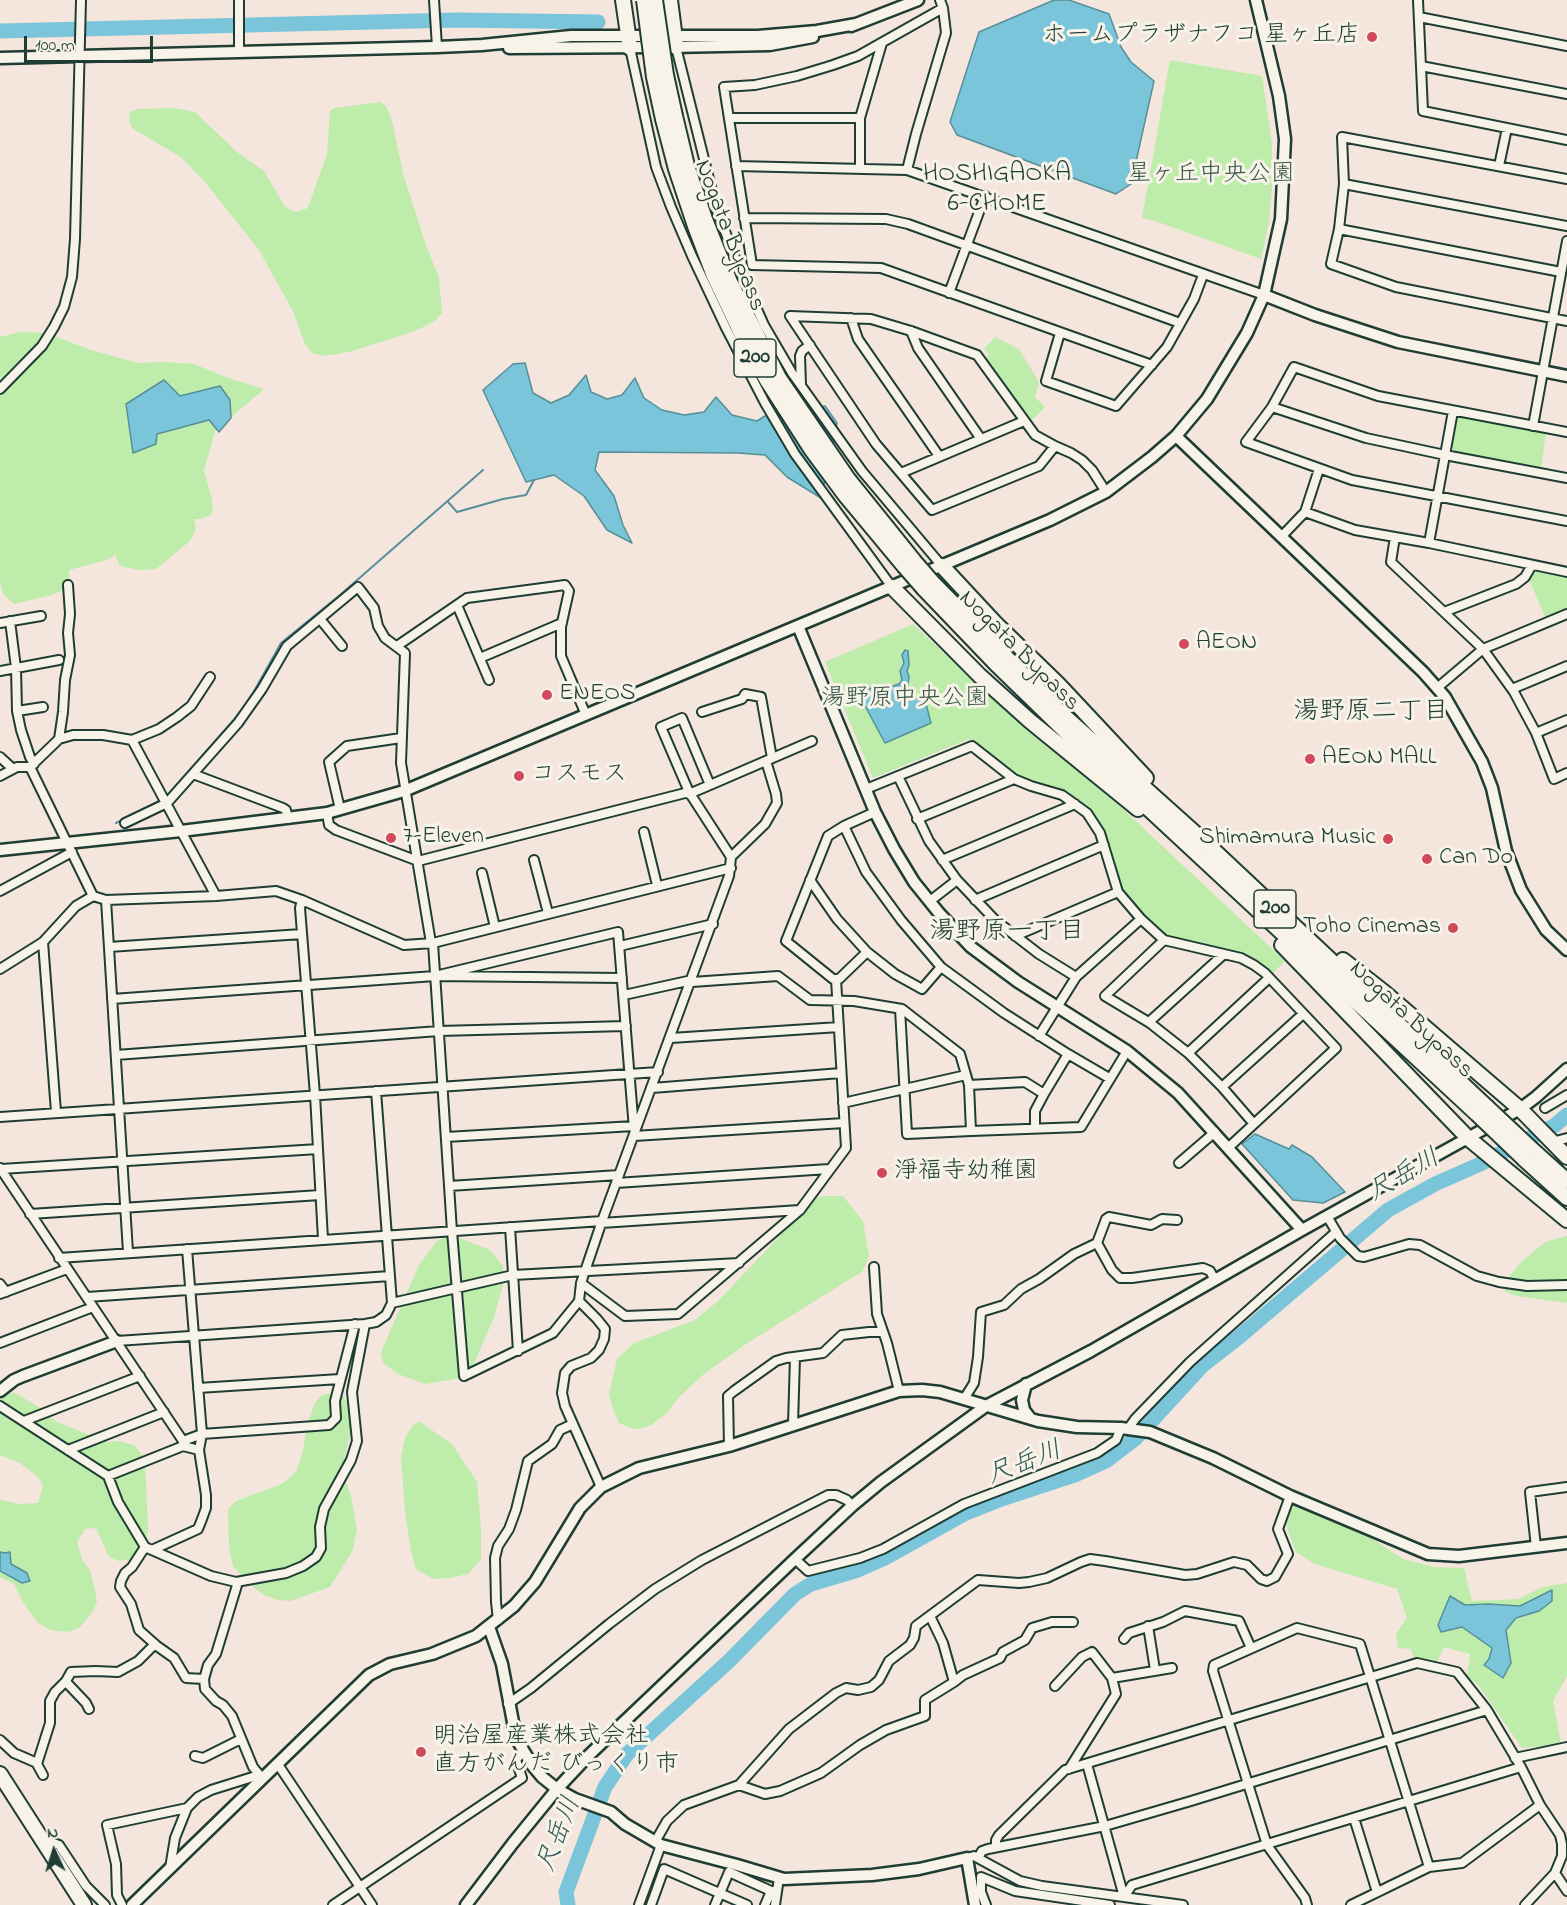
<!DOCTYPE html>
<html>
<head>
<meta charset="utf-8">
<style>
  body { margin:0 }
  #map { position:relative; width:1567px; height:1905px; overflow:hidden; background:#f5e6dd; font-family:"Indie Flower",sans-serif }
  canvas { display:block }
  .north { position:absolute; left:24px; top:1821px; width:60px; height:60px; -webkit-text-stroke:4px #f7f3e8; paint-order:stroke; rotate:356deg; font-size:16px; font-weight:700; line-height:24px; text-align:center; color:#1f3d34 }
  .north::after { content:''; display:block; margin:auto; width:21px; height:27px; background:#1f3d34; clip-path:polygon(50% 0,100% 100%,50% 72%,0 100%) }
  .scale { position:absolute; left:24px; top:36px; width:129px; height:27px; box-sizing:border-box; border:3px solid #1f3d34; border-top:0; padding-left:8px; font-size:18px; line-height:21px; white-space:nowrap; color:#1f3d34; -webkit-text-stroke:4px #f7f3e8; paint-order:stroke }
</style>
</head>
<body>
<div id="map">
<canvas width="1567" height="1905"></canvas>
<div class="north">N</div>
<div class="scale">100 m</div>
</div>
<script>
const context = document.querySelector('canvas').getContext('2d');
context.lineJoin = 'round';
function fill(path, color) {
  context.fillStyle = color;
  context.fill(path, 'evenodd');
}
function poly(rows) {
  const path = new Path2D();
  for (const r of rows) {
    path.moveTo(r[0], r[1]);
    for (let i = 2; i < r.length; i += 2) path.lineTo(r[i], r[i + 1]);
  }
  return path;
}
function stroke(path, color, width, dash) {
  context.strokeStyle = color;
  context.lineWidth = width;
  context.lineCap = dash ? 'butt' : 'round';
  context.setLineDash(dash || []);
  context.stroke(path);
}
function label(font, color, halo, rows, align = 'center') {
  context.font = font + ' "Indie Flower","Klee One",sans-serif';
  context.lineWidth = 6;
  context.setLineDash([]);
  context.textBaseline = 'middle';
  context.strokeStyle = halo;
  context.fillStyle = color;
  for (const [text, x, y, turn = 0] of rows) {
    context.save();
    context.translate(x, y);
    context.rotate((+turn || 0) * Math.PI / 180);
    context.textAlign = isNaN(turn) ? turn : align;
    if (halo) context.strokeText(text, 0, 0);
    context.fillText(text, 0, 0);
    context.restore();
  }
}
fill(poly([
  [1170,60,1262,76,1272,143,1272,188,1269,222,1261,259,1155,221,1142,218],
  [381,102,386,106,392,120,403,174,426,245,439,278,442,313,435,321,415,331,349,352,324,356,312,353,304,342,294,313,259,250,204,181,182,158,132,128,129,120,130,112,137,109,174,108,195,112,237,152,264,171,285,207,295,212,306,209,309,205,327,154,330,111,334,108],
  [20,332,46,333,91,350,138,363,164,362,194,364,228,378,264,389,215,431,204,471,212,499,213,511,209,516,201,519,194,519,196,529,190,541,156,569,140,570,120,566,115,555,107,560,69,570,70,587,52,595,14,604,4,595,0,582,0,337],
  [995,337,1019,349,1039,382,1035,397,1045,407,1031,421,1024,416,984,359,989,355,984,349],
  [1461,416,1546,433,1541,468,1455,452,1452,447,1458,419],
  [1537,570,1567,576,1567,610,1546,619,1529,579],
  [913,624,1024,728,1090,781,1125,811,1285,961,1271,975,1239,954,1163,935,1125,896,1117,880,1105,833,1095,816,1087,808,1063,792,1018,777,969,739,873,778,825,662],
  [824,1196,843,1196,863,1221,869,1256,863,1271,746,1344,704,1374,679,1397,667,1413,651,1425,640,1429,633,1429,619,1423,612,1407,609,1394,617,1359,634,1343,695,1320,718,1301,777,1239,812,1199],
  [1567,1236,1567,1303,1516,1296,1505,1291,1506,1280,1521,1262,1545,1242],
  [444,1237,457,1237,490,1250,503,1266,503,1285,494,1317,473,1366,461,1378,425,1384,398,1374,383,1363,381,1352,419,1265,437,1241],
  [15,1393,37,1406,57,1422,108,1442,118,1441,134,1445,145,1458,148,1530,145,1544,131,1559,119,1561,109,1557,96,1528,85,1529,77,1542,82,1559,91,1572,97,1601,92,1613,79,1628,68,1632,50,1630,37,1622,23,1602,14,1584,0,1577,0,1500,20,1504,38,1503,43,1486,38,1477,20,1463,0,1455,0,1394],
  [332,1393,343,1396,351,1409,352,1428,345,1455,343,1473,351,1496,357,1530,352,1552,330,1587,290,1601,278,1600,264,1595,248,1583,233,1566,229,1546,228,1509,236,1501,282,1484,296,1472,302,1455,308,1422,315,1403,322,1395],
  [420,1422,452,1444,477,1482,481,1528,481,1559,468,1574,449,1578,433,1579,416,1569,411,1551,405,1511,401,1457,405,1438,414,1424],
  [1293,1504,1367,1535,1403,1559,1434,1567,1464,1568,1472,1601,1518,1599,1543,1587,1567,1583,1567,1676,1553,1701,1561,1744,1522,1748,1479,1686,1467,1676,1470,1654,1444,1647,1437,1662,1414,1658,1411,1649,1398,1648,1396,1634,1407,1618,1397,1589,1315,1564,1296,1552,1286,1525]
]), '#bdecab');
const water = poly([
  [1054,0,1069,0,1109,14,1121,47,1131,62,1154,81,1131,184,1116,194,957,135,950,122,979,32,1054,0],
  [525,363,533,393,551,403,569,395,586,375,591,392,607,399,622,395,635,378,644,398,662,410,684,415,704,412,716,397,732,415,757,421,765,416,825,406,837,423,821,498,787,477,765,455,738,453,599,452,595,470,614,496,623,525,632,543,607,530,584,496,554,475,526,482,483,390,513,364,525,363],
  [164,380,180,396,220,386,230,400,231,418,219,432,209,420,157,434,156,444,133,453,126,404,164,380],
  [905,650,908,651,909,665,907,671,909,677,907,690,909,693,926,704,931,723,885,743,856,689,858,686,864,692,874,686,880,685,890,687,899,684,902,680,900,671,904,663,902,655,905,650],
  [1255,1134,1289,1149,1292,1145,1312,1157,1345,1192,1323,1203,1293,1200,1242,1144,1255,1134],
  [0,1552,5,1553,10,1552,11,1564,27,1573,30,1581,22,1583,0,1571,0,1552],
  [1552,1590,1552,1601,1539,1611,1516,1618,1506,1630,1511,1663,1503,1678,1484,1665,1489,1659,1492,1648,1462,1627,1441,1632,1438,1625,1450,1596,1465,1605,1488,1604,1520,1606,1552,1590]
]);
fill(water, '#7ac5da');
stroke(water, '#568f98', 1.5);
stroke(poly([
  [448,502,457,512,503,499,526,495,534,480],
  [248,702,281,643,340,595,483,470],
  [166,797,245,707],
  [116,823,161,800]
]), '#568f98', 2);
stroke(poly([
  [0,31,457,20,598,22],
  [568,1905,566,1892,605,1787,627,1754,729,1661,795,1594,811,1584,858,1570,885,1558,966,1513,999,1500,1075,1475,1106,1461,1136,1438,1203,1365,1239,1337,1388,1210,1435,1184,1478,1165,1554,1126,1567,1115]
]), '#7ac5da', 15);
const street = poly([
  [434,0,437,47],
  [1418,0,1423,111,1567,140],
  [943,8,858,56,833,65,797,76,755,85,724,87,752,265,881,268,1152,365],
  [1419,17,1567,46],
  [676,47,716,207,740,271,764,325,792,373,862,471,942,566],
  [630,48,656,167,671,207,692,256,726,328,765,403,795,454,892,587],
  [239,51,239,0],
  [1421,66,1567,94],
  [729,118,860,118],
  [736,166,907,170,1264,295],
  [1499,166,1507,128],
  [860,168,860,118,882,43],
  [907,170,916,134,946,33,943,8,940,0],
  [1567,179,1342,137,1344,184,1339,229,1331,264,1396,287,1567,321],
  [1344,184,1567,226],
  [744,218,886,219,908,224,1180,323],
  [1339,229,1561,272],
  [949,293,985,196],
  [851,318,858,339,939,456],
  [911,331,918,348,981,439],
  [1060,333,1046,381,1116,406,1167,347,1194,299,1203,275],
  [801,385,800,356,802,351,810,345],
  [0,389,42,346,54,327,64,307,72,277,75,239,81,0],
  [1272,407,1366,438,1445,455,1567,478],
  [1533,426,1567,241],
  [1567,432,1378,396,1294,367,1272,407,1246,442,1352,480,1567,521],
  [1055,446,1039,466,932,510,876,444,790,316,871,319,911,331,977,355,1035,435,1055,446,1071,453,1082,460,1092,470,1106,492],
  [901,473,1024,421],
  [1305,512,1355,530,1429,543,1567,572],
  [1281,537,1305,512,1319,469],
  [1395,537,1391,562,1483,649,1514,692,1536,733,1554,779,1567,773],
  [1429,543,1453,411],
  [457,605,489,680],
  [1444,612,1516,584,1525,577,1532,565],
  [320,619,342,646],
  [10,621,16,668,17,711,21,730,30,757,34,764],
  [0,623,41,616],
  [397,646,467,598,565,585,569,591,561,627,561,656,586,715],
  [480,658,562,623],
  [0,671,59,660],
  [1437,688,1483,649,1567,614],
  [1512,689,1567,666],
  [17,711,43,707],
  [702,712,742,699,745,694,761,697,772,758],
  [1536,733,1567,720],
  [59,739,63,712,65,680,70,655,68,633,70,614,68,585],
  [132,740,159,729,177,717,191,706,210,677],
  [0,757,13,769],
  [30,767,93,896,106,900,216,896,276,891,302,900,404,945,433,943,731,868],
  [193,774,283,808,286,810,288,819],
  [0,776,17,767,30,767,59,739,73,735,103,735,132,740,216,896],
  [898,776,929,841,957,880,995,920,1039,954,1076,977,1141,919],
  [710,785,812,741],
  [866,789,972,746,1014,779,1031,786,1062,795,1087,813,1100,833,1118,892,1141,919,1164,940,1241,958,1254,965,1265,973,1336,1048,1229,1147],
  [689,792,661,727,682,718,710,785,689,794],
  [340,809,329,762,347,746,401,738],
  [875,812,844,826,866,872,901,920,941,967,1004,1013,1068,1054],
  [327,813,329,825,336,830,418,861,689,792,731,857,729,876,602,1221,581,1283,579,1301,553,1333,464,1376,452,1231,433,943],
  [917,819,1014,779],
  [125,823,167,803,238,723,262,689,287,646,358,587,374,608,378,626,385,638,405,653,401,763,431,943],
  [644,832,657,885],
  [731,857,765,824,777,803,776,794,766,761],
  [534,860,548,913],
  [942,860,1075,804],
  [482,873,495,927],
  [810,880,837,919,867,952,839,979,833,979,786,941,828,836,844,826],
  [0,891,72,852],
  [106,900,128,1252],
  [302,900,300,908,315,1095,323,1239],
  [975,900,1104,845],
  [930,901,957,880],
  [1015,936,1118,892],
  [1164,940,1105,996,1150,1023,1188,1053,1222,1087,1254,1124],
  [43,942,56,1112],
  [620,946,713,924],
  [109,947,302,934],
  [867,952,895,974,922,989,941,967],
  [0,969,43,942,76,906,93,896],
  [622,978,435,976,618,932,631,1093,634,1129],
  [692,982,778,976,810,1000,854,1001,902,1009,960,1054,969,1085,971,1131,1081,1127,1127,1051],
  [624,995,692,980],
  [112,999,435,976],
  [900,1009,907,1134,971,1131],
  [1149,1022,1224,954],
  [1039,1036,1076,977],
  [671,1038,839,1027],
  [1188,1053,1269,978],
  [116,1055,439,1031,626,1026],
  [969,1085,1025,1082,1044,1094,1035,1111,1035,1128],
  [1222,1087,1303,1014],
  [652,1088,841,1073],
  [1044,1094,1068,1054,1109,1078],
  [843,1103,966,1075],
  [1545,1108,1567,1095],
  [0,1117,658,1072],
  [634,1136,844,1123],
  [446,1137,634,1126],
  [1552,1142,1567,1138],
  [1179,1163,1215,1132],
  [0,1168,183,1441,183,1446],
  [1,1169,318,1149],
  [616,1183,829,1169],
  [449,1186,619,1175],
  [30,1214,320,1195],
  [1327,1216,1340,1238,1358,1256,1364,1257,1409,1244,1420,1245,1477,1276,1499,1282,1527,1286,1567,1285],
  [601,1223,800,1210],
  [510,1227,518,1351],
  [1097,1243,1112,1270,1120,1278,1132,1278,1203,1268,1210,1271,1215,1280],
  [59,1258,602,1221],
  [874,1267,877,1314,887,1343,899,1391],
  [581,1283,625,1316,678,1314,800,1210,846,1148,836,979],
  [0,1284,6,1292],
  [0,1294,67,1269],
  [87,1297,390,1276],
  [579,1301,597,1319,605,1329,604,1339,599,1350,591,1358,571,1366,565,1373,562,1393,565,1406,601,1487],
  [392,1303,513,1275,739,1263],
  [117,1341,365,1324,376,1322,386,1315,392,1303,376,1091],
  [0,1343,93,1307],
  [198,1388,340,1379],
  [964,1399,974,1383,978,1357,981,1312,1004,1305,1021,1289,1039,1279,1074,1254,1097,1243,1106,1219,1109,1217,1151,1225,1162,1219,1177,1220],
  [0,1406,108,1476,183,1446,199,1450,206,1495,206,1508,202,1519,198,1529,152,1550],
  [24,1421,140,1376],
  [793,1425,795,1357],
  [1128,1429,1135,1419,1190,1362,1336,1232],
  [183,1441,202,1434,187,1249],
  [729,1446,728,1396,734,1391,776,1361,786,1358,823,1353,842,1335,869,1332,883,1332],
  [68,1450,164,1412],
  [199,1450,202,1434,329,1425,336,1418,335,1401,355,1324],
  [108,1476,118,1502,145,1547,211,1576,236,1582,286,1573,303,1566,316,1557,321,1548,320,1527,324,1509,351,1460,357,1441,352,1392,365,1324],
  [145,1547,132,1567,125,1573,121,1581,120,1587,131,1604,139,1630,157,1646,174,1658,186,1678,204,1679],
  [1536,1547,1530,1492,1567,1487],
  [795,1559,808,1571,860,1558,883,1549,964,1504,1097,1453,1116,1440,1121,1428],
  [238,1582,216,1654,208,1665,204,1679,205,1689,216,1701,223,1705,232,1716,253,1767,262,1778],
  [498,1620,496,1602,495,1558,498,1546,509,1529,516,1510,528,1461,552,1444,560,1430,573,1424],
  [1148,1626,1155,1670],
  [1124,1639,1129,1633,1163,1622,1185,1611,1239,1621,1251,1648],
  [1112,1678,1172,1668],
  [954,1682,963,1675,1000,1658,1003,1652,1025,1640,1032,1628,1052,1622,1073,1622],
  [1055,1686,1082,1657,1092,1652,1112,1678,1116,1694,1069,1769],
  [508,1704,531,1688,609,1624,655,1589,702,1560,828,1495,836,1495,847,1500,852,1506],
  [89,1709,86,1703,68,1684,66,1681,71,1672,96,1671,118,1672,138,1661,155,1644],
  [0,1740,14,1753,37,1763],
  [195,1756,203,1758,241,1739],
  [1515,1758,1567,1747],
  [277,1763,372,1905],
  [1087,1764,1124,1897],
  [43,1775,37,1764,50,1723,50,1701,55,1692,66,1681],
  [739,1785,765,1794,780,1791,821,1773,860,1745,886,1730,925,1716,925,1700,954,1682,943,1643,930,1616],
  [1354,1818,1377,1892],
  [42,1839,59,1845,86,1886,105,1905],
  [655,1842,667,1821,684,1805,739,1785,789,1729,836,1693,846,1688,858,1690,871,1687,879,1680,889,1661,910,1645,914,1638,916,1626,978,1580,1019,1583,1029,1582,1047,1578,1081,1562,1090,1559,1105,1561,1185,1575,1197,1574,1234,1562,1247,1565,1261,1579,1267,1581,1275,1577,1288,1554,1278,1529,1290,1496],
  [996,1847,996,1840,999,1835,1065,1770,1417,1663,1457,1672,1487,1710,1521,1767,1540,1805,1560,1835,1562,1844,1562,1856,1555,1873,1525,1905],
  [967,1858,974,1856,1020,1881,1042,1886,1183,1905],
  [978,1858,982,1851,988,1849,1105,1826,1191,1801,1487,1710],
  [170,1868,175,1838,187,1808,198,1797,211,1790,259,1775],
  [1555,1873,1567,1891],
  [981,1892,986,1905],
  [973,1893,981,1892,981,1877,1015,1891,1110,1905],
  [1124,1897,1132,1885,1521,1767],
  [122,1905,117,1895,116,1864,107,1825,187,1808],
  [333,1905,522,1778,516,1760,522,1752],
  [639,1905,661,1845],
  [651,1905,664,1869,747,1905],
  [715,1905,729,1872,771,1891],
  [765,1905,771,1891,776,1891],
  [775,1905,779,1878],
  [1307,1905,1305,1898,1267,1845,1213,1671,1214,1665,1297,1628,1360,1644,1429,1867],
  [1351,1905,1429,1867,1462,1863,1540,1805]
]);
const secondary = poly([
  [851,26,918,0],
  [671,47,770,45,813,37],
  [509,48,655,47],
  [0,58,437,47,482,45,571,36,758,36,817,31,856,24],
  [1264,295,1315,315,1398,342,1567,376],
  [1176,436,1423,672,1445,697,1482,762,1492,788,1506,851,1521,890,1546,930,1567,950],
  [798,626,875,812,894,849,914,882,939,913,971,947,1018,982,1127,1051,1178,1093,1302,1230],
  [0,850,181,831,327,813,404,791,1050,520,1106,492,1152,457,1176,436,1207,399,1247,333,1264,295,1281,219,1285,139,1279,96,1256,0],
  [1026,1384,1022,1400,1024,1410,1031,1419],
  [0,1391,14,1380,23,1376,117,1341],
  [489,1627,502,1664,516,1738,532,1765,542,1777,557,1789,575,1799,611,1812,625,1824,661,1845,737,1865,784,1879,872,1875,919,1869,967,1858,975,1905],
  [132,1905,369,1675,390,1664,432,1654,476,1636,514,1606,535,1582,580,1508,601,1487,639,1468,729,1446,899,1391,922,1390,940,1392,1038,1421,1077,1427,1121,1428,1150,1432,1213,1458,1290,1496,1428,1554,1459,1556,1567,1543],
  [466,1905,513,1843,557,1789,587,1757,795,1559,852,1506,881,1482,986,1406,1091,1351,1302,1230,1520,1109,1536,1097,1567,1069]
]);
const highway = poly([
  [623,0,630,48],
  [670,0,676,47],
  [675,116,687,166,705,219,730,282,779,378,848,479,914,561],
  [663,119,676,169,696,229,714,276,741,333,768,382,811,449,845,495,904,566],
  [942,566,995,623,1058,684,1146,778],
  [934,584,1061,713,1206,843,1487,1107],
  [892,587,980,676,1030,721,1138,809],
  [924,589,996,664,1066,732,1477,1114],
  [1282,945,1468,1138,1567,1220],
  [1343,960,1385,993,1520,1109,1567,1157],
  [1536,1153,1567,1181],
  [1524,1159,1567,1198],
  [0,1774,84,1905]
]);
stroke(street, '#1f3d34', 12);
stroke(secondary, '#1f3d34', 15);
stroke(highway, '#1f3d34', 18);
stroke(street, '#f7f3e8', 8);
stroke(secondary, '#f7f3e8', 10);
stroke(highway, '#f7f3e8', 14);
const highwayBridge = poly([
  [644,0,654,77,663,119],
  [655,0,666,75,675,116],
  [914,561,934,584],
  [904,566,924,589],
  [1487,1107,1536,1153],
  [1477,1114,1524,1159]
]);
stroke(highwayBridge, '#1f3d34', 18, []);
stroke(highwayBridge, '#f7f3e8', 14);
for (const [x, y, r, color] of [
  [1372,37,6,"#d1495b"],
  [1184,644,6,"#d1495b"],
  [547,695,6,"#d1495b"],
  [1310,759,6,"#d1495b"],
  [519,776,6,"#d1495b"],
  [391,838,6,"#d1495b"],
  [1388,839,6,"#d1495b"],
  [1427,859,6,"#d1495b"],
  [1453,928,6,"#d1495b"],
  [882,1173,6,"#d1495b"],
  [421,1752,6,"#d1495b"]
]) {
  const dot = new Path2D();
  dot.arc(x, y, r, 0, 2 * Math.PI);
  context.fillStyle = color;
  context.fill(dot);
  stroke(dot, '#f7f3e8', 2);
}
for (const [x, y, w] of [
  [755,358,42],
  [1275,909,42]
]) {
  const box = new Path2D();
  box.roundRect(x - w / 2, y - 19, w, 38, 4.5);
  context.fillStyle = '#f7f3e8';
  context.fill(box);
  stroke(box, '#1f3d34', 1.5);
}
label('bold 22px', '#1f3d34', null, [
  ["200",755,358],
  ["200",1275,909]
]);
label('24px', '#1f3d34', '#f7f3e8', [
  ["ホームプラザナフコ 星ヶ丘店",1360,37,"right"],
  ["AEON",1196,644],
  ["ENEOS",559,695],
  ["AEON MALL",1322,759],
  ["コスモス",531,776],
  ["7-Eleven",403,838],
  ["Shimamura Music",1376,839,"right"],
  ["Can Do",1439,859],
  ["Toho Cinemas",1441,928,"right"],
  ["淨福寺幼稚園",894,1173],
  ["明治屋産業株式会社",433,1738],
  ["直方がんだ びっくり市",433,1766]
], 'left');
label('24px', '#375746', '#f7f3e8', [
  ["星ヶ丘中央公園",1211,176],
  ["湯野原中央公園",905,700]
]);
label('24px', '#1f3d34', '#f7f3e8', [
  ["Nogata Bypass",728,236,69],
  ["Nogata Bypass",1018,652,45],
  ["Nogata Bypass",1410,1021,43]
]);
label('26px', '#1f3d34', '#f7f3e8', [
  ["HOSHIGAOKA",997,176],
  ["6-CHOME",997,206],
  ["湯野原二丁目",1371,714],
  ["湯野原一丁目",1007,934]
]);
label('italic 26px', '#315855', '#f7f3e8', [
  ["尺岳川",1405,1177,-30],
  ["尺岳川",1025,1465,-21],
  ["尺岳川",561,1835,-69]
]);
</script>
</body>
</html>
